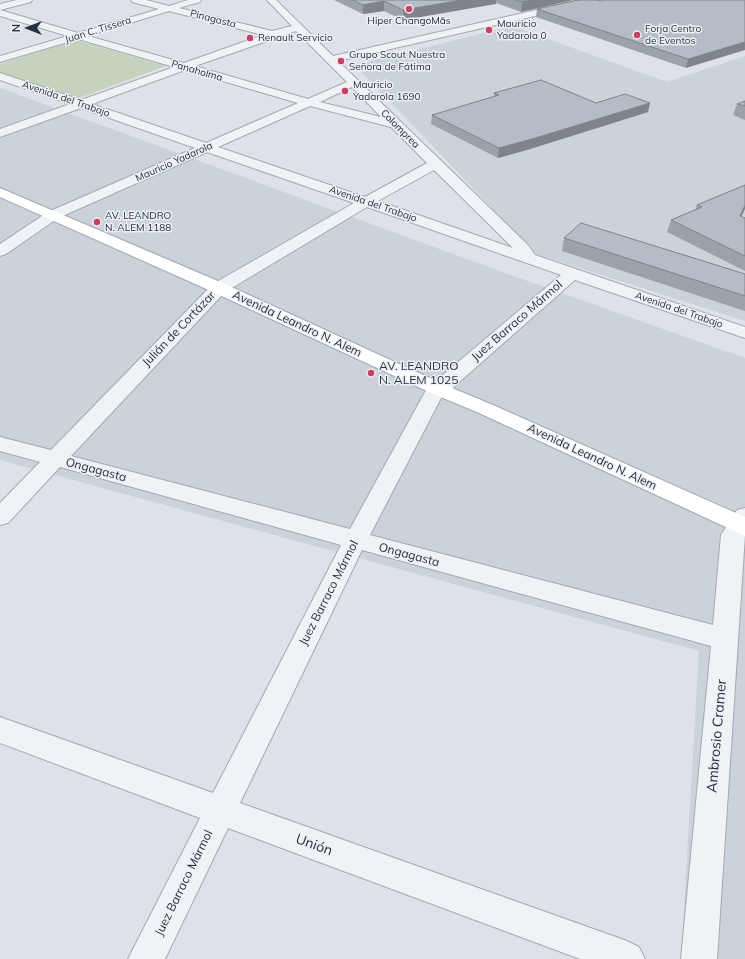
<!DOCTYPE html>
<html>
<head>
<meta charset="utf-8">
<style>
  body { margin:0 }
  #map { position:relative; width:745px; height:959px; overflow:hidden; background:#dde2e8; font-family:Mulish,sans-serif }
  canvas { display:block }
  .north { position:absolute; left:8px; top:8px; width:40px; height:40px; -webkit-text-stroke:3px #edf1f5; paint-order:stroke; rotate:270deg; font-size:11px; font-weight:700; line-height:16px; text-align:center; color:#26313f }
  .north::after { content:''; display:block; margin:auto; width:14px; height:18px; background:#26313f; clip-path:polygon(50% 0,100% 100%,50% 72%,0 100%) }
</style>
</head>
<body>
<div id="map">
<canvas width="745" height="959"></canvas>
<div class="north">N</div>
</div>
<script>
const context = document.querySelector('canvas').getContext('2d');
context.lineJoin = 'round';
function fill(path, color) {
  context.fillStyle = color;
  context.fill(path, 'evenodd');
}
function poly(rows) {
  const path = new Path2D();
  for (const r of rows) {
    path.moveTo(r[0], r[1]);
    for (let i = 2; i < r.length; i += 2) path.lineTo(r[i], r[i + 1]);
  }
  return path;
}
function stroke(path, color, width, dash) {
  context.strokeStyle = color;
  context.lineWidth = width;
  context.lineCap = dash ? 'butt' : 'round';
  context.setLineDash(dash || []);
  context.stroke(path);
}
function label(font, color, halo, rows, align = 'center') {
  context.font = font + ' Mulish,sans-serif';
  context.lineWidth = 3;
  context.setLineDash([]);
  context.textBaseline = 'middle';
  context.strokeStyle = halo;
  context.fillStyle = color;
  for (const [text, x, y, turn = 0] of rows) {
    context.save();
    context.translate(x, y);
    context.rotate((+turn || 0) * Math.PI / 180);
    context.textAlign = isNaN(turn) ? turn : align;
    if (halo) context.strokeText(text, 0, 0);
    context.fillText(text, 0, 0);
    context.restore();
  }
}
fill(poly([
  [512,26,667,82,745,56,745,321,536,254,355,65],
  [0,88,505,273,745,358,745,959,681,959,699,651,0,460]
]), '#cbd2da');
fill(poly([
  [76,40,166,66,76,99,0,73,0,64]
]), '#c5d2be');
const minor = poly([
  [17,0,32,0,31,2,0,10,0,4,17,0],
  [131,0,146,0,169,6,188,0,201,0,200,2,179,8,272,31,292,26,267,0,276,0,333,56,581,0,596,0,592,3,338,61,528,245,535,255,745,327,745,338,575,280,441,398,370,535,713,625,721,535,737,510,745,508,745,535,717,959,681,959,711,646,362,550,240,803,627,941,639,947,645,959,580,959,228,828,165,959,128,959,200,818,0,743,0,717,213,793,341,545,60,467,8,523,0,525,0,503,40,462,0,451,0,437,51,450,213,284,354,203,207,152,58,218,6,254,0,256,0,244,48,212,195,148,81,108,0,137,0,129,70,104,0,80,0,73,81,100,174,67,78,39,0,62,0,56,68,36,0,16,0,10,78,33,159,9,132,2,131,0],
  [169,11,263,35,184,63,88,36,169,11],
  [296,31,347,82,308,99,195,66,296,31],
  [185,70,298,103,206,143,92,104,185,70],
  [352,87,381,117,320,102,352,87],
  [310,106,391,127,427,163,365,197,218,147,310,106],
  [434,170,513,248,378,201,434,170],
  [367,207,561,275,431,385,425,392,350,529,71,456,225,292,367,207]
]);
const major = poly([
  [0,188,225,284,445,385,493,405,745,517,745,536,479,413,431,393,213,292,0,197,0,188]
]);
stroke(minor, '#a2a9b2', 2);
stroke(major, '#9ca8b4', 2);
fill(minor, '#f0f3f6');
fill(major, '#fff');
fill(poly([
  [334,0,573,0,521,12,496,3,403,20,384,11,363,14],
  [745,0,686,68,536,17,537,9,601,1],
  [494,93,596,103,648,112,530,149,498,158,431,124,432,115,494,97],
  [745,101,745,120,733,115,737,104],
  [697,205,741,217,745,218,745,271,667,232,671,220,695,210],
  [564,238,745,274,745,311,562,251]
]), '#9ba2a9');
fill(poly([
  [462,0,496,0,496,4,403,20,403,10],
  [532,0,573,0,521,12,522,2],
  [384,1,384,11,363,14,363,5],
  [745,42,745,50,686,68,688,59],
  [650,103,648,112,530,149,498,158,499,148],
  [745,205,745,209,736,228,740,216]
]), '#7e848a');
const building = poly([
  [353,0,462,0,403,10,384,1,363,5,353,0],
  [515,0,532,0,522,2,515,0],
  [578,0,598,0,601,1,605,0,745,0,745,42,688,59,537,9,578,0],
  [541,80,596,103,625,94,650,103,532,139,499,148,432,115,499,95,494,93,541,80],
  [745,101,745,106,737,104,745,101],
  [745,185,745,205,740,216,745,218,745,256,671,220,702,207,697,205,745,185],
  [581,223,745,274,745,296,564,238,581,223]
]);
fill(building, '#b4bcc5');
stroke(building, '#7e848a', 1);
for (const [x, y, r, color] of [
  [409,9,4,"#d33c61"],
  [489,30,4,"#d33c61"],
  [637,35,4,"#d33c61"],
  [250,38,4,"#d33c61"],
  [341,61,4,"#d33c61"],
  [345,91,4,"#d33c61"],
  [97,222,4,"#d33c61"],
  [371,373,4,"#d33c61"]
]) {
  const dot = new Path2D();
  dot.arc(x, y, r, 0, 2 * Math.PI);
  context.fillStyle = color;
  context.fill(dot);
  stroke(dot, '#edf1f5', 1.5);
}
label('10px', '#26313f', '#edf1f5', [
  ["Pinagasta",213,19,14],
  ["Juan C. Tissera",98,30,-17],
  ["Panaholma",197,71,16],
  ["Avenida del Trabajo",66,99,19],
  ["Colomprea",400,129,45],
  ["Mauricio Yadarola",174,162,-24],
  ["Avenida del Trabajo",373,204,19],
  ["Avenida del Trabajo",679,310,19]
]);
label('10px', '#26313f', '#edf1f5', [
  ["Hiper ChangoMâs",409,21,"center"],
  ["Mauricio",497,24],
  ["Yadarola 0",497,36],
  ["Forja Centro",645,29],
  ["de Eventos",645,41],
  ["Renault Servicio",258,38],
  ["Grupo Scout Nuestra",349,55],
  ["Señora de Fátima",349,67],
  ["Mauricio",353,85],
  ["Yadarola 1690",353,97],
  ["AV. LEANDRO",105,216],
  ["N. ALEM 1188",105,228]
], 'left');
label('12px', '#26313f', '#edf1f5', [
  ["Juez Barraco Mármol",517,321,-41],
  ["Avenida Leandro N. Alem",297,324,25],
  ["Julián de Cortázar",179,329,-46],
  ["Avenida Leandro N. Alem",592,457,25],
  ["Ongagasta",96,470,15],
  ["Ongagasta",409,555,15],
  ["Juez Barraco Mármol",329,593,-63],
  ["Juez Barraco Mármol",184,883,-64]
]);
label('12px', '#26313f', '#edf1f5', [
  ["AV. LEANDRO",379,366],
  ["N. ALEM 1025",379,380]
], 'left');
label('14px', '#26313f', '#edf1f5', [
  ["Ambrosio Cramer",717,736,-85],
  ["Unión",314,845,20]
]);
</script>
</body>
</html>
